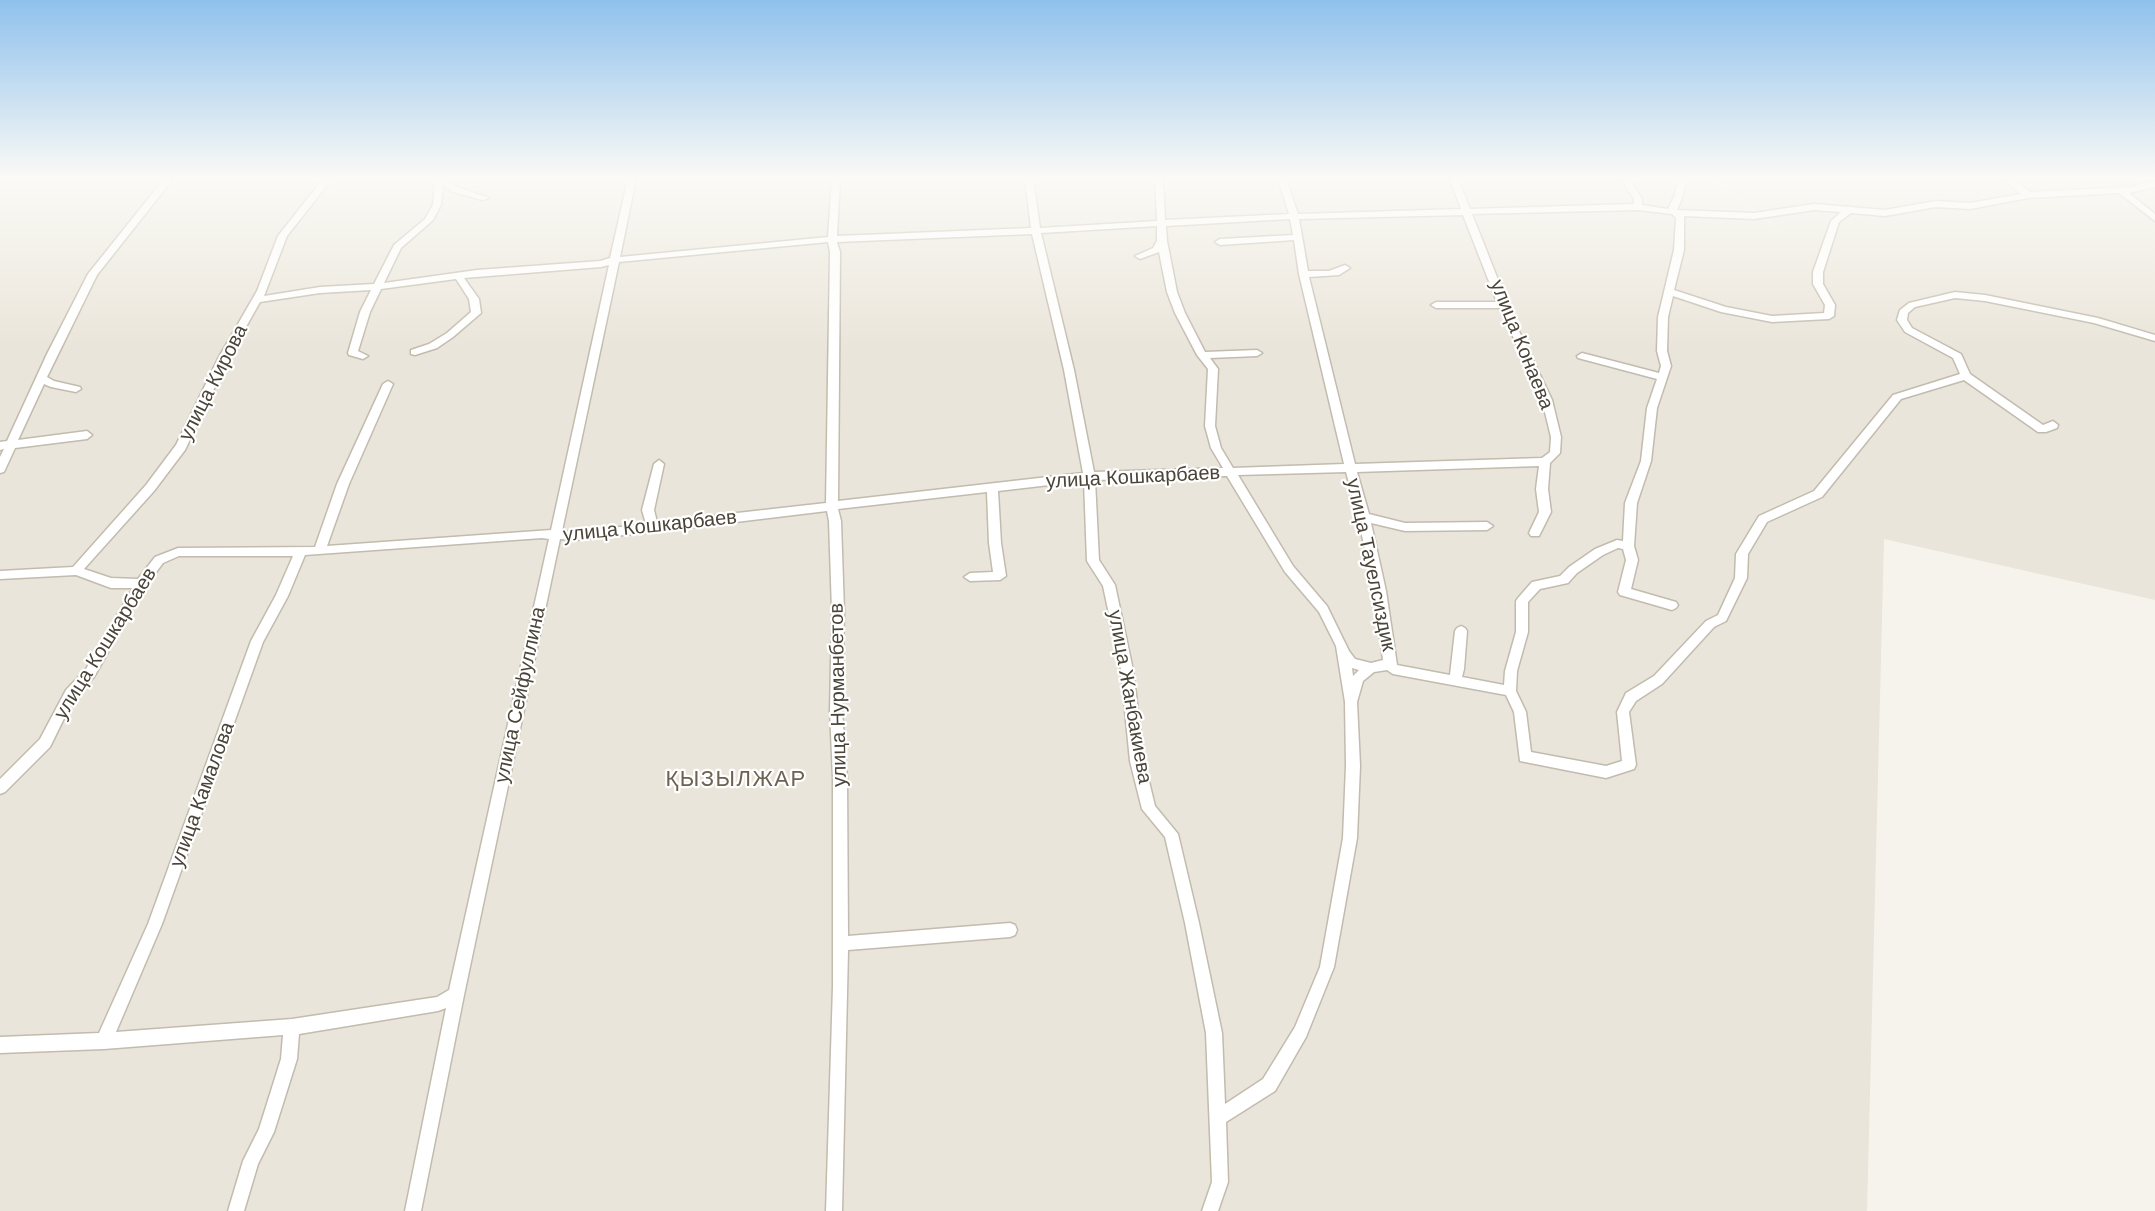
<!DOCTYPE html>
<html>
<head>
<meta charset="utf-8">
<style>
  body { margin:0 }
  canvas { display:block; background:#f6f3ec }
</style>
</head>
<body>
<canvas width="2155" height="1211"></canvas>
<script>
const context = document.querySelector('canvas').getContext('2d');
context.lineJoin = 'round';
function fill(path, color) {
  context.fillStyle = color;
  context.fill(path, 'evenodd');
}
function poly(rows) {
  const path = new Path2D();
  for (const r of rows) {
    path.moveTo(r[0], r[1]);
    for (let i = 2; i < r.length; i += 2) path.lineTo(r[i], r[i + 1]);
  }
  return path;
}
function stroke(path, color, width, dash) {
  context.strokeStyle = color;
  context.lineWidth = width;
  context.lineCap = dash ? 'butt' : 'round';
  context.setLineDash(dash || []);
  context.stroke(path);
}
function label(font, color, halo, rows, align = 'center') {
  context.font = font + ' "DM Sans",sans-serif';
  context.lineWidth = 4.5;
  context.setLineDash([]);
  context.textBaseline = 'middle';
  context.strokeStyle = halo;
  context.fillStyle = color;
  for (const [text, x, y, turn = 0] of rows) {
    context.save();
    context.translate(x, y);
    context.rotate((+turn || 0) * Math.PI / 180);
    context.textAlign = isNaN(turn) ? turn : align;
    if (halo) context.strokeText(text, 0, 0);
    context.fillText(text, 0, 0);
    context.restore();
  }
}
fill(poly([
  [0,179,1710,179,1804,248,1713,179,2155,179,2155,600,1884,539,1867,1211,0,1211]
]), '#eae5da');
const minor = poly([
  [164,179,173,179,97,275,47,377,54,381,80,387,81,389,76,392,51,387,44,384,18,440,87,431,92,435,87,439,15,448,4,472,0,473,0,457,4,449,0,450,0,442,7,441,47,354,88,274,164,179],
  [323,179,332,179,287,236,264,296,320,287,374,284,394,245,425,219,433,205,435,179,446,179,457,187,489,198,482,200,451,191,443,185,441,205,433,220,401,248,384,283,477,270,600,261,610,258,628,179,636,179,620,257,828,237,832,179,840,179,837,236,1031,228,1025,179,1033,179,1040,228,1157,221,1155,179,1163,179,1165,220,1289,214,1278,179,1286,179,1298,214,1461,209,1450,179,1458,179,1470,209,1634,204,1634,199,1621,179,1629,179,1642,199,1642,205,1668,209,1675,195,1678,179,1686,179,1683,195,1677,210,1754,213,1814,204,1885,210,1936,201,1970,203,2021,194,2003,179,2013,179,2030,192,2131,187,2155,181,2155,187,2129,193,2155,214,2155,221,2119,193,2028,198,1970,209,1936,207,1885,216,1851,213,1839,222,1823,272,1823,284,1835,305,1834,316,1829,319,1772,322,1721,312,1673,296,1668,317,1667,351,1671,366,1657,408,1651,461,1637,503,1634,546,1638,560,1631,589,1676,602,1678,605,1676,608,1672,610,1620,595,1618,592,1626,560,1623,549,1618,548,1603,555,1577,573,1568,583,1540,589,1528,602,1528,632,1517,671,1516,691,1526,712,1531,752,1606,766,1622,761,1617,712,1626,693,1654,676,1706,621,1718,615,1735,578,1736,554,1759,516,1814,491,1893,395,1960,374,1953,358,1905,332,1897,320,1900,310,1909,303,1955,292,1985,295,2098,318,2155,335,2155,341,2094,323,1985,301,1955,298,1915,307,1908,313,1907,320,1912,328,1961,354,1970,374,2043,425,2053,421,2058,425,2057,428,2046,432,2038,432,1964,380,1901,399,1822,497,1767,522,1748,554,1747,578,1726,621,1714,627,1662,684,1636,701,1629,712,1636,765,1634,769,1606,778,1520,761,1514,712,1506,695,1393,674,1387,670,1374,672,1363,681,1357,702,1360,766,1357,838,1334,967,1306,1037,1275,1091,1226,1122,1228,1182,1218,1211,1202,1211,1212,1182,1206,1033,1185,923,1165,837,1142,809,1130,761,1121,670,1103,586,1087,561,1084,481,998,491,1001,543,1006,576,1000,580,970,581,964,577,970,573,993,572,989,543,987,492,838,509,841,521,844,611,842,711,847,778,848,936,1010,923,1015,925,1017,930,1015,935,1010,937,848,950,842,1211,826,1211,833,986,833,778,830,711,832,611,829,521,827,511,653,532,575,540,560,539,464,995,421,1211,405,1211,446,1008,438,1011,299,1034,297,1059,274,1132,258,1164,244,1211,228,1211,243,1161,259,1129,281,1059,283,1035,104,1049,0,1053,0,1037,99,1033,148,924,251,641,276,595,293,556,179,556,163,563,145,587,94,677,74,698,50,747,5,792,0,794,0,779,40,739,66,690,86,669,133,588,111,588,76,575,0,579,0,571,73,567,146,485,176,445,219,357,257,291,278,236,323,179],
  [1638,210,1672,214,1676,218,1674,250,1658,317,1657,351,1661,366,1659,373,1582,353,1577,356,1578,358,1657,379,1647,408,1641,461,1625,503,1623,541,1617,540,1595,549,1569,567,1560,576,1532,582,1518,598,1516,601,1516,632,1505,671,1504,685,1462,677,1464,669,1467,631,1465,628,1461,626,1457,628,1455,631,1450,675,1397,665,1386,591,1371,523,1405,531,1487,530,1493,526,1487,522,1405,523,1369,514,1357,472,1539,466,1536,489,1539,512,1529,533,1531,536,1539,536,1551,512,1548,489,1550,463,1560,453,1561,437,1552,400,1516,325,1472,214,1638,210],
  [1814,210,1841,212,1831,221,1813,272,1813,284,1825,305,1824,313,1772,316,1726,307,1674,290,1684,250,1684,216,1754,219,1814,210],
  [1463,215,1497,302,1436,302,1431,305,1436,308,1500,308,1542,400,1551,437,1550,452,1542,458,1355,464,1309,277,1339,275,1350,268,1345,265,1329,271,1308,271,1299,219,1463,215],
  [1290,219,1293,235,1220,239,1215,242,1220,245,1294,240,1299,274,1344,464,1233,468,1221,448,1215,426,1218,369,1210,358,1257,356,1262,353,1257,350,1205,352,1185,313,1177,292,1167,241,1166,226,1290,219],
  [1157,226,1157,241,1153,248,1135,256,1140,259,1159,252,1167,292,1175,313,1197,355,1208,369,1205,426,1211,448,1223,468,1094,472,1074,370,1041,233,1157,226],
  [1032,234,1064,370,1083,473,838,501,840,252,837,242,1032,234],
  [828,242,830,252,826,503,657,522,654,510,664,464,659,460,654,464,642,510,646,524,575,532,562,531,619,262,828,242],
  [609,265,551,530,327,546,349,484,393,384,388,381,383,384,337,484,315,547,178,548,155,557,138,579,111,578,84,569,154,491,185,450,229,357,260,302,320,293,371,290,360,312,348,353,349,355,363,359,368,356,358,351,370,312,381,289,456,279,469,299,471,312,447,333,429,344,411,350,411,354,415,355,437,348,453,337,481,313,479,299,464,278,601,267,609,265],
  [1346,472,1356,508,1374,591,1383,660,1371,663,1355,659,1349,651,1327,606,1293,566,1238,475,1346,472],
  [1227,476,1285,572,1319,612,1336,646,1345,702,1346,766,1343,838,1320,967,1295,1027,1263,1079,1225,1104,1222,1033,1199,923,1178,834,1155,806,1144,761,1133,670,1115,585,1099,560,1095,480,1227,476],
  [542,538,549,539,449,990,437,997,292,1019,116,1032,162,924,263,642,288,596,305,555,542,538],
  [1352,668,1359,670,1353,676,1352,668]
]);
stroke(minor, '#c2bbae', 3);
fill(minor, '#fff');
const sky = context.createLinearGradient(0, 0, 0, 349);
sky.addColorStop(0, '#8fc1ec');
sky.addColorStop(0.51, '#fbfaf6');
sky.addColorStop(1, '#fbfaf600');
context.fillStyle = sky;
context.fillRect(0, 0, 2155, 349);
label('20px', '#4b4439', '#fff', [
  ["улица Конаева",1521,345,68],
  ["улица Кирова",214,383,-63],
  ["улица Кошкарбаев",1133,478,-3],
  ["улица Кошкарбаев",650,527,-6],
  ["улица Тауелсиздик",1370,565,78],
  ["улица Кошкарбаев",106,644,-58],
  ["улица Сейфуллина",521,695,-78],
  ["улица Нурманбетов",839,695,-91],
  ["улица Жанбакиева",1129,697,80],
  ["улица Камалова",203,795,-70]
]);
context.letterSpacing = '1.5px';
label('22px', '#6e6250', '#fff', [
  ["ҚЫЗЫЛЖАР",736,780]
]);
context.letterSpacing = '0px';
</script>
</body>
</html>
